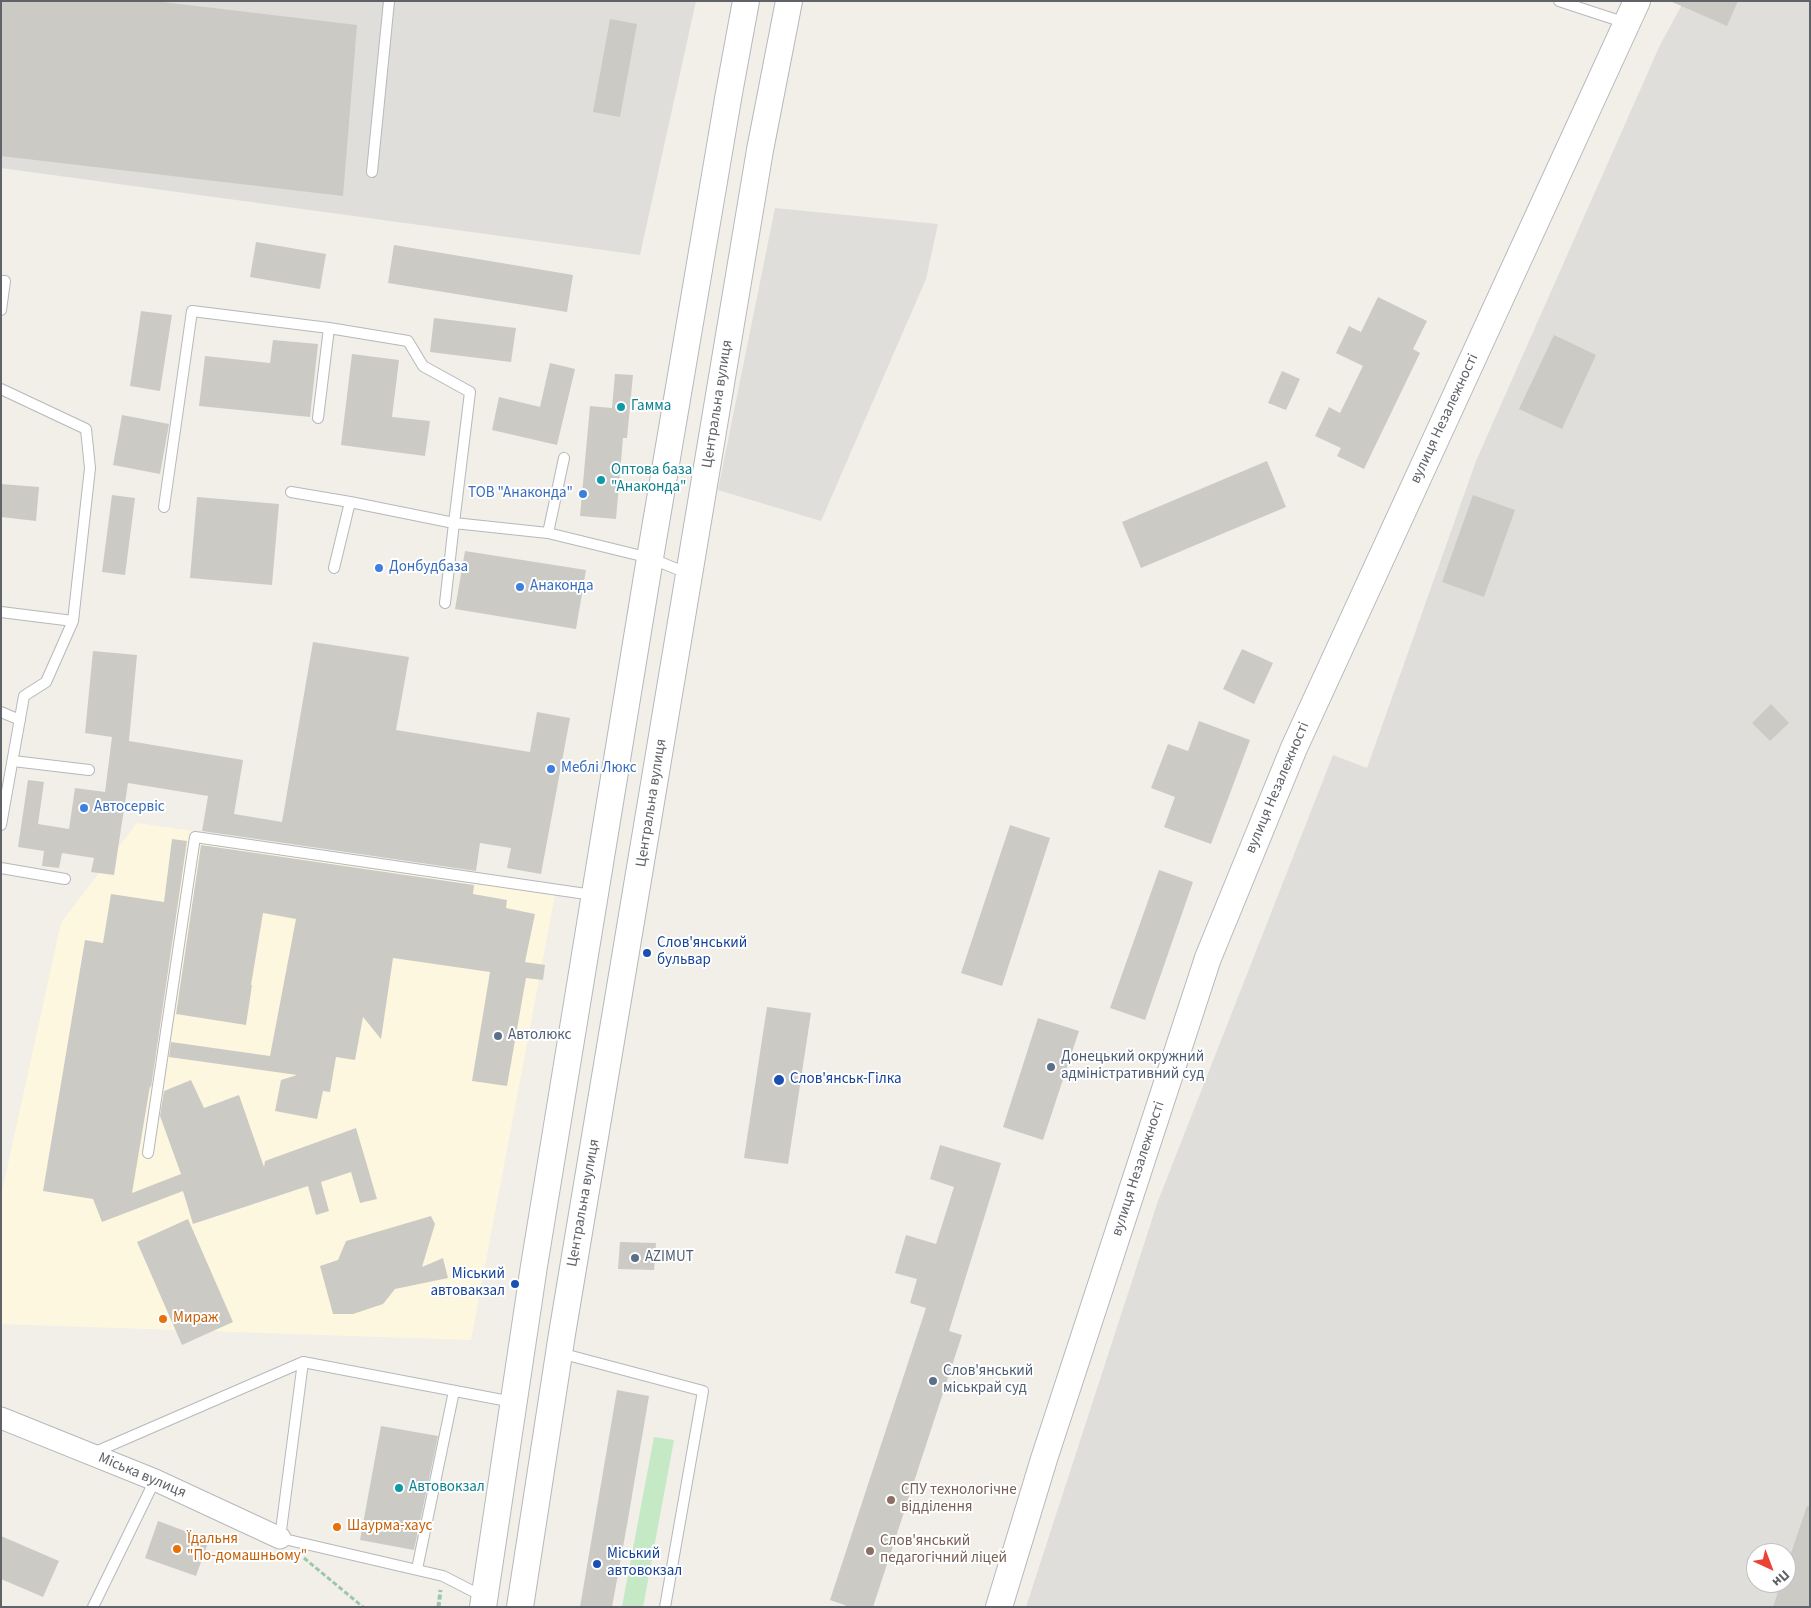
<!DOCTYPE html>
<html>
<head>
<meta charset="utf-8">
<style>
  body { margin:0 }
  #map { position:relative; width:1811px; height:1608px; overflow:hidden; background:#f1efe8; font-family:"Source Sans 3",sans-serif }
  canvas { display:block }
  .frame { position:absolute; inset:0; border:2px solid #5f6368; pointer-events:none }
  .north { position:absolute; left:1746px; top:1543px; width:50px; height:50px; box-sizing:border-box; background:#fff; border:1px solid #bfc1c3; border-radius:50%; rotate:137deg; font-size:14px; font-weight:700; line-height:20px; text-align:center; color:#5f6368 }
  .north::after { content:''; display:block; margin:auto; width:18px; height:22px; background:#ea4335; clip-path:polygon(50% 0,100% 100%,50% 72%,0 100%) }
</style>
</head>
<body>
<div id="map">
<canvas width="1811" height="1608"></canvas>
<div class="frame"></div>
<div class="north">Пн</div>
</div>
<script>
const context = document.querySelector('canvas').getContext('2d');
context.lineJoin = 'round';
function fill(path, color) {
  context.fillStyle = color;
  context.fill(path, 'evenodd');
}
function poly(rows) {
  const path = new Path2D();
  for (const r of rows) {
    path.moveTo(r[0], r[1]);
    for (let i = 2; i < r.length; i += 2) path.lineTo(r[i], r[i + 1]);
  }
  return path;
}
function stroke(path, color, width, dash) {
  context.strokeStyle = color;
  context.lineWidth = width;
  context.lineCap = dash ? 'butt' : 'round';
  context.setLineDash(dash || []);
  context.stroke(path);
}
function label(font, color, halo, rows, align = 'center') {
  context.font = font + ' "Source Sans 3",sans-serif';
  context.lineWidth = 4;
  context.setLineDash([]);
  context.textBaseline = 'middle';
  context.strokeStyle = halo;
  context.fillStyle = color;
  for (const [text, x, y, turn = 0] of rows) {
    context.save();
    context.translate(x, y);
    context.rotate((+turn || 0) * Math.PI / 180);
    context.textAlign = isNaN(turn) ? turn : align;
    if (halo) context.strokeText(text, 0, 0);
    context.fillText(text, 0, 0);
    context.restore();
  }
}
fill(poly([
  [137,823,557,884,471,1340,1,1324,1,1196,61,923]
]), '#fef7e0');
fill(poly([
  [1,1,696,1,640,255,1,168],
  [1684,1,1810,1,1810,1607,1026,1607,1158,1201,1333,755,1367,768,1476,461,1660,45],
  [1756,1553,1786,1553,1786,1583,1756,1583],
  [775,208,938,224,926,279,821,521,718,490]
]), '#e0deda');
fill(poly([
  [654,1437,674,1440,643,1607,622,1607]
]), '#c5e8c5');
fill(poly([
  [1,1,154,1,357,25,343,196,1,156],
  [1670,1,1738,1,1727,26],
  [610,19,637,24,620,117,593,112],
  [256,242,326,254,320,289,250,277],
  [394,245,573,275,567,312,388,283],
  [1378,297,1427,321,1413,349,1420,353,1364,469,1337,456,1341,448,1315,436,1329,407,1340,413,1363,366,1336,353,1349,326,1361,332],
  [141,311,172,315,160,391,130,386],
  [434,318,516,328,511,362,430,352],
  [1554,335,1596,355,1562,429,1519,409],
  [273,340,318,344,310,417,199,406,205,356,270,363],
  [352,354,399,360,392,417,430,421,425,456,341,445],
  [550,363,575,369,557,445,492,430,499,397,540,407],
  [1282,371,1300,379,1286,410,1268,403],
  [615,374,633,375,627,438,623,438,616,519,580,516,590,406,612,408],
  [122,415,169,424,160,474,113,465],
  [1267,461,1286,507,1141,568,1122,522],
  [1,484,39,487,36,521,1,517],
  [112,495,135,498,125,575,102,572],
  [1473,495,1515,510,1484,597,1442,582],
  [197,497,279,504,272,585,190,578],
  [465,551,586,570,576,629,455,609],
  [313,642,409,657,396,730,530,752,537,712,570,718,541,874,507,868,511,848,480,843,476,871,202,831,208,796,128,783,114,875,91,872,94,858,62,853,59,868,42,866,44,851,18,847,28,780,44,782,38,824,69,829,75,788,105,792,112,737,85,733,93,651,137,655,129,741,243,760,234,814,282,822],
  [1242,649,1273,663,1254,704,1223,689],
  [1771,704,1789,723,1770,741,1752,723],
  [1199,721,1250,740,1211,844,1164,827,1175,797,1151,788,1168,744,1188,751],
  [1010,825,1050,838,1002,986,961,973],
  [172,839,187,841,151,1088,150,1086,132,1193,181,1174,160,1116,164,1091,191,1080,204,1108,239,1095,264,1167,265,1161,356,1128,377,1199,360,1203,351,1172,321,1182,329,1211,316,1215,308,1186,193,1224,183,1191,102,1222,93,1199,43,1191,85,940,103,943,111,894,164,902],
  [201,845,474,885,473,894,507,900,506,908,535,914,525,962,545,965,543,980,526,978,507,1086,472,1081,490,972,393,958,381,1039,363,1017,355,1060,336,1057,330,1092,323,1091,317,1119,275,1111,281,1080,297,1075,169,1057,171,1042,270,1056,296,919,263,913,251,985,252,985,246,1025,176,1014],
  [1159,870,1193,882,1145,1020,1110,1008],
  [767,1007,811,1013,788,1164,744,1158],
  [1038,1018,1079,1031,1043,1140,1003,1127],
  [940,1145,1001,1163,949,1331,962,1335,873,1607,850,1607,830,1600,926,1308,910,1303,917,1279,895,1273,906,1235,936,1244,954,1187,930,1179],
  [431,1216,435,1224,422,1267,443,1258,448,1278,395,1289,383,1304,353,1314,333,1314,320,1266,338,1260,346,1241],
  [188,1219,233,1322,182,1345,137,1242],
  [620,1242,656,1243,654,1270,618,1269],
  [617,1390,649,1396,627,1525,612,1607,580,1607],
  [381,1426,438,1436,414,1550,360,1540],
  [1807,1506,1810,1506,1810,1607,1773,1607,1781,1583,1786,1583,1786,1568],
  [158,1521,209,1540,196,1576,145,1558],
  [1,1536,59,1561,43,1597,1,1579]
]), '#cccac5');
const service = poly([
  [1559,1,1626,23],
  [372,172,389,1],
  [1,281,5,281,1,310],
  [1,389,86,429,90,468,73,621],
  [318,418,329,328,408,341,423,366,470,392,454,523,548,533,564,458],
  [291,492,350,502,454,523,445,603],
  [164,507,192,311,329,328],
  [548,533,650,558,689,574],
  [334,568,350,502],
  [1,612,73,621,46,682,24,696,1,825],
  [1,712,20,720],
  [13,761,89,770],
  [1,868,65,879],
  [148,1153,195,837,593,895],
  [560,1353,703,1391,665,1607],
  [93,1453,303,1362],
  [417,1569,454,1391],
  [484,1597,443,1576,280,1538,303,1362,513,1402],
  [93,1607,155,1480]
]);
const minor = poly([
  [1,1418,155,1480,280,1538]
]);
const tertiary = poly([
  [483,1607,534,1266,650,558,729,93,746,1],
  [520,1607,562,1334,760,150,789,1],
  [999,1607,1044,1459,1208,958,1294,748,1637,1]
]);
stroke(service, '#b5b8bc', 12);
stroke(minor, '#b5b8bc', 23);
stroke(tertiary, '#b5b8bc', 28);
stroke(poly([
  [304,1558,363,1607],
  [438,1607,440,1590],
  [439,1607,441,1590]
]), '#9cc7a9', 3, [5, 2.5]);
stroke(service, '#fff', 10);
stroke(minor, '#fff', 21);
stroke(tertiary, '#fff', 26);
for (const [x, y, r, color] of [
  [621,407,5,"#0f9aa8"],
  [601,480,5,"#0f9aa8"],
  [583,494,5,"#3f7fe0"],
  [379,568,5,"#3f7fe0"],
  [520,587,5,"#3f7fe0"],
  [551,769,5,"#3f7fe0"],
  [84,808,5,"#3f7fe0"],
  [647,953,5,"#1a4fb4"],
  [498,1036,5,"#5c6f8a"],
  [1051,1067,5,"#5c6f8a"],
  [779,1080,6,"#1a4fb4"],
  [635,1258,5,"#5c6f8a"],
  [515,1284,5,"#1a4fb4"],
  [163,1319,5,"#e8710a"],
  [933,1381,5,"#5c6f8a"],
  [399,1488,5,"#0f9aa8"],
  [891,1500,5,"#8d6e63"],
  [337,1527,5,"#e8710a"],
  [177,1549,5,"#e8710a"],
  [870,1551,5,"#8d6e63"],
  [597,1564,5,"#1a4fb4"]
]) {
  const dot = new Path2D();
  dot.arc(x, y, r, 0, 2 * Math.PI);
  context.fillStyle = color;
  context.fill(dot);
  stroke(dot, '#fff', 2);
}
label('15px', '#5f6368', '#fff', [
  ["Центральна вулиця",718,404,-81],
  ["вулиця Незалежності",1445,419,-65],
  ["вулиця Незалежності",1278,788,-67],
  ["Центральна вулиця",652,803,-81],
  ["вулиця Незалежності",1139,1169,-72],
  ["Центральна вулиця",584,1203,-80],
  ["Міська вулиця",142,1476,23]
]);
label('15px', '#0d838f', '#fff', [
  ["Гамма",631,407],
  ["Оптова база",611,471],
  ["\"Анаконда\"",611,488],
  ["Автовокзал",409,1488]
], 'left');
label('15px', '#366cbe', '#fff', [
  ["ТОВ \"Анаконда\"",573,494,"right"],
  ["Донбудбаза",389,568],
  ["Анаконда",530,587],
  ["Меблі Люкс",561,769],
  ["Автосервіс",94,808]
], 'left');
label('15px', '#164399', '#fff', [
  ["Слов'янський",657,944],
  ["бульвар",657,961],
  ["Слов'янськ-Гілка",790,1080],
  ["Міський",505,1275,"right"],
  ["автовакзал",505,1292,"right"],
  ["Міський",607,1555],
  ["автовокзал",607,1572]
], 'left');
label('15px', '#4e5e75', '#fff', [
  ["Автолюкс",508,1036],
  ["Донецький окружний",1061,1058],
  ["адміністративний суд",1061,1075],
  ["AZIMUT",645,1258],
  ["Слов'янський",943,1372],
  ["міськрай суд",943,1389]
], 'left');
label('15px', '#c56008', '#fff', [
  ["Мираж",173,1319],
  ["Шаурма-хаус",347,1527],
  ["Їдальня",187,1540],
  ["\"По-домашньому\"",187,1557]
], 'left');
label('15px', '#785e54', '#fff', [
  ["СПУ технологічне",901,1491],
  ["відділення",901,1508],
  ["Слов'янський",880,1542],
  ["педагогічний ліцей",880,1559]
], 'left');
</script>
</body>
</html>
